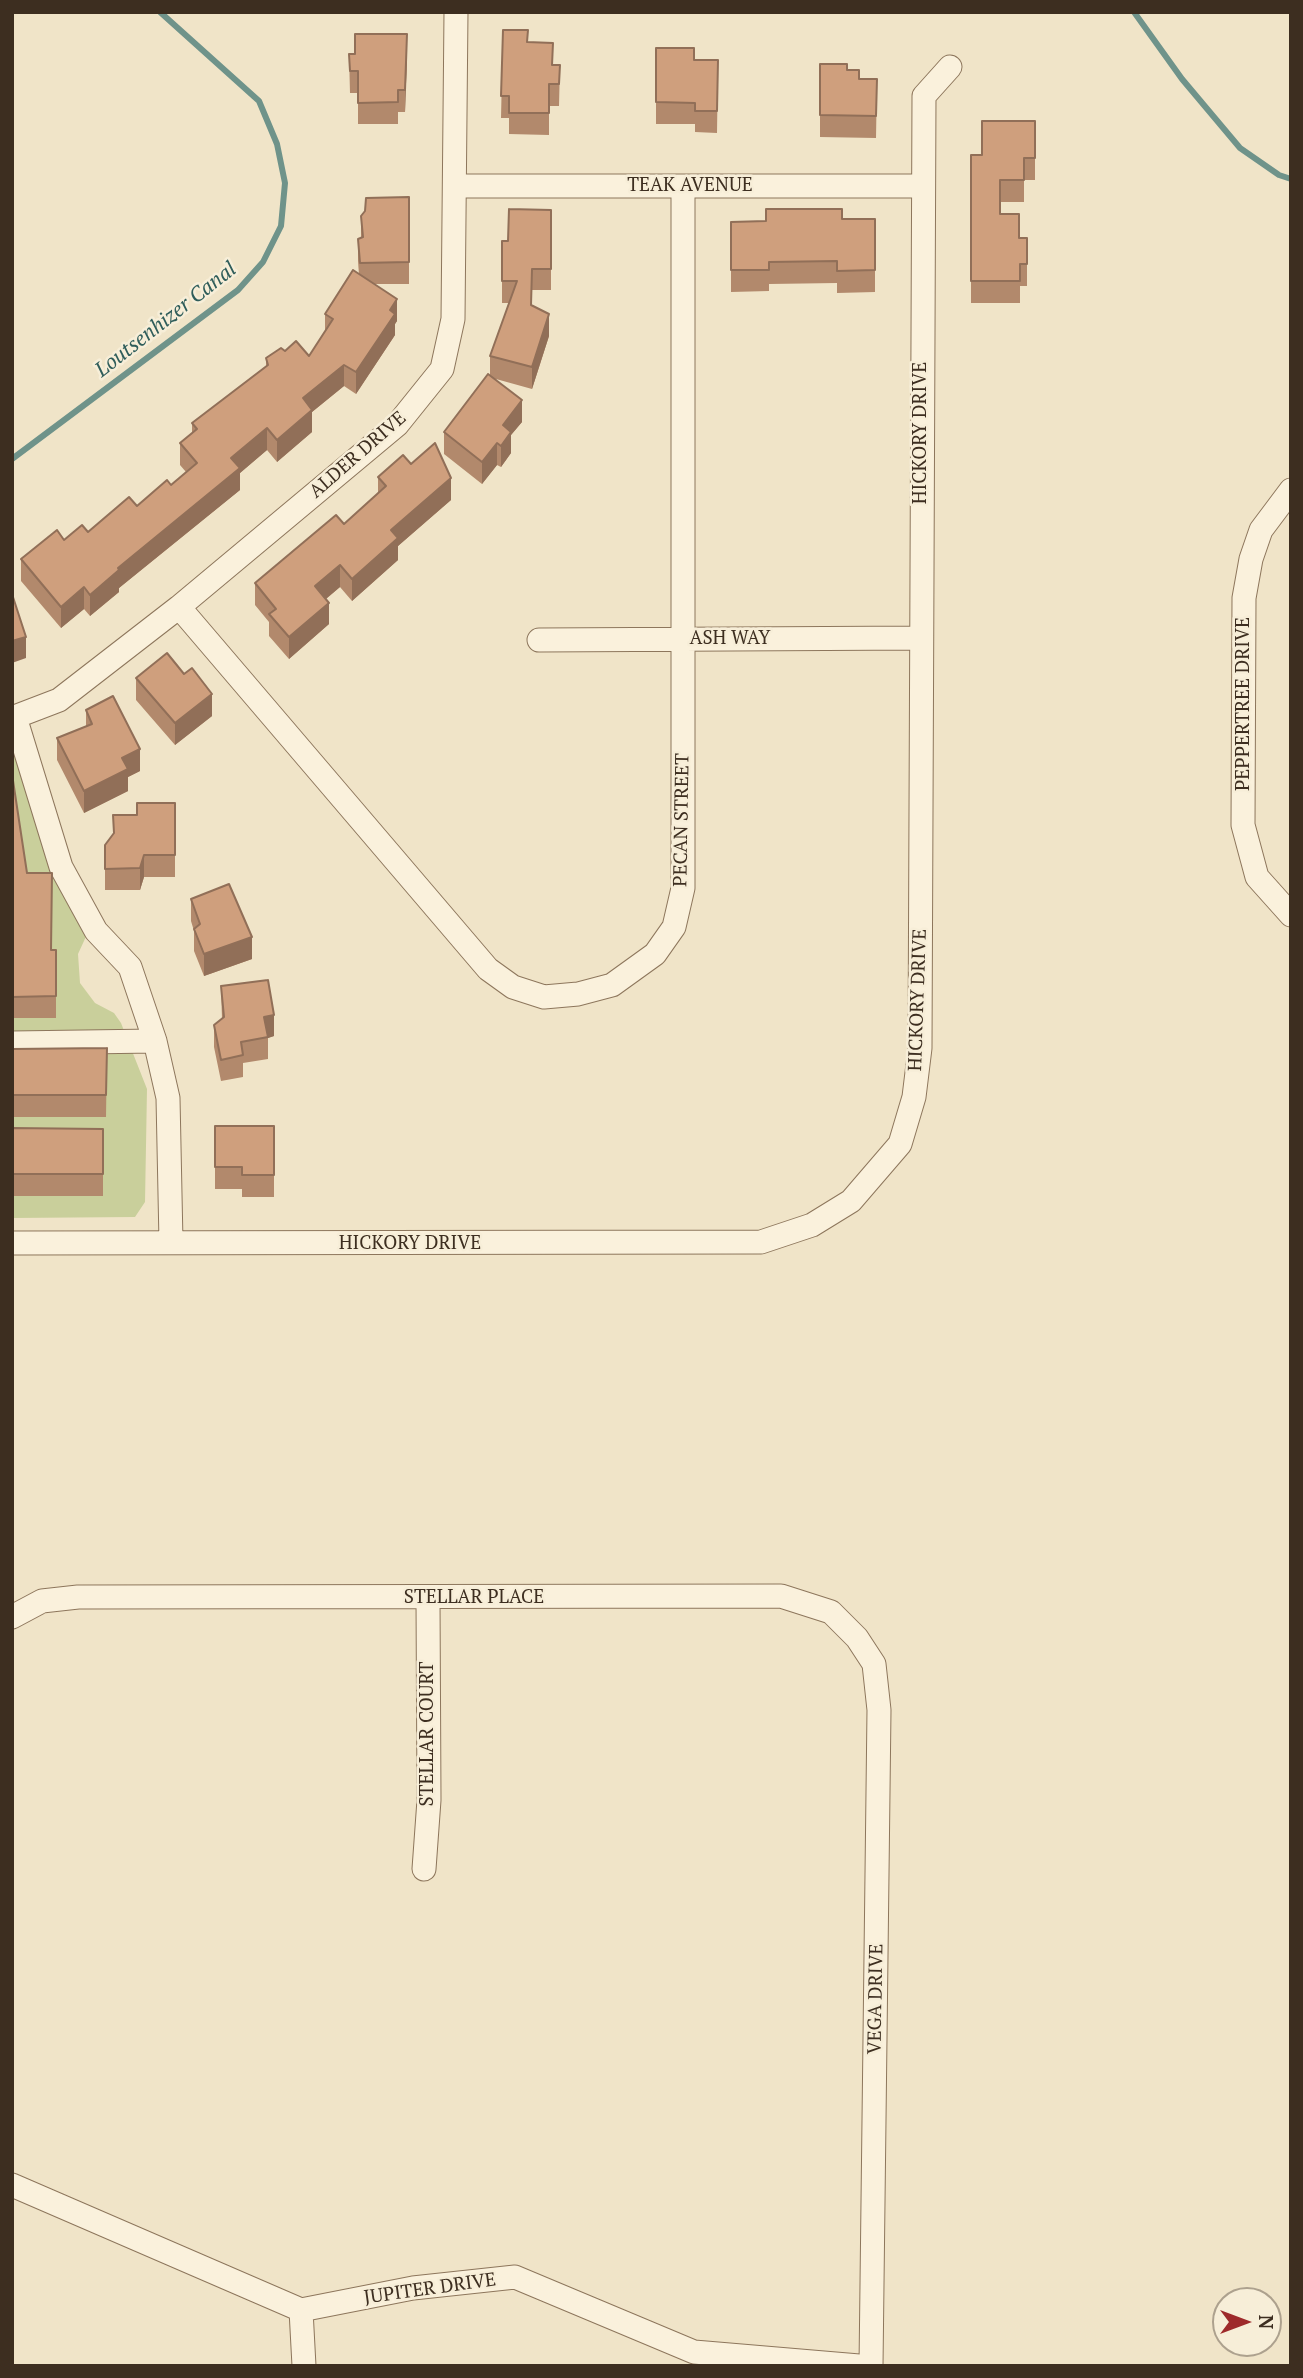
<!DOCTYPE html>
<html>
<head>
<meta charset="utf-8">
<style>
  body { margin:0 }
  #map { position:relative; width:1303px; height:2378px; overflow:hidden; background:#f0e4c8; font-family:"PT Serif",serif }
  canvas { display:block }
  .frame { position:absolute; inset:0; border:14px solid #3d2e20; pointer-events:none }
  .north { position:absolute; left:1212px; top:2287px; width:70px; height:70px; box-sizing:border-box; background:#f7eed8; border:2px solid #ada18e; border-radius:50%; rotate:90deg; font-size:19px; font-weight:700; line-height:28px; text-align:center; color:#3d2e20 }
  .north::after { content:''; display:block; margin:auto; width:24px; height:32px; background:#9e2a2b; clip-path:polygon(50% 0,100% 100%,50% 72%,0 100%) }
</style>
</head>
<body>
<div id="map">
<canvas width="1303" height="2378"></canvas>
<div class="frame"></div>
<div class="north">N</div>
</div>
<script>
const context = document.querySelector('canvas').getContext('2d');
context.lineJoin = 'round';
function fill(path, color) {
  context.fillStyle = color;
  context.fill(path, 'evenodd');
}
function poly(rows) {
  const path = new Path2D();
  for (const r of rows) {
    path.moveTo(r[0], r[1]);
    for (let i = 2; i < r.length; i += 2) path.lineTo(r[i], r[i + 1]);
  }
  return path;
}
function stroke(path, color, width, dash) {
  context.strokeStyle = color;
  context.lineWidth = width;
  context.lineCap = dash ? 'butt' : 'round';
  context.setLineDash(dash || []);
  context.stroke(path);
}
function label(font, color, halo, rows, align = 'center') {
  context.font = font + ' "PT Serif",serif';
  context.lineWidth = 5;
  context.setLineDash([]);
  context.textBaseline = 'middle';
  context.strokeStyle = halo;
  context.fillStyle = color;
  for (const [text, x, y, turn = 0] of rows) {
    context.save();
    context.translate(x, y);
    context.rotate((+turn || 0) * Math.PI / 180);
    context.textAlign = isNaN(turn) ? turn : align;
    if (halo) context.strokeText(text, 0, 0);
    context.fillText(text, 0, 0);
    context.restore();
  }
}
fill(poly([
  [12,744,89,930,78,954,80,983,95,1003,114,1013,121,1023,147,1089,145,1202,135,1217,12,1218]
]), '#c9cf9b');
stroke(poly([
  [1134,12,1182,79,1240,148,1279,175,1291,179],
  [12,459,238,290,263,262,281,226,285,183,277,144,259,101,160,12]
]), '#6f938a', 6);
const minor = poly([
  [457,186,923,186],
  [1291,490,1261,530,1251,559,1244,598,1243,825,1257,877,1291,915],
  [179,607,488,969,513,987,544,997,578,994,612,985,655,954,674,927,683,888,683,186],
  [539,640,921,638],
  [15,717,61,867,96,931,130,967,155,1041,168,1098,171,1242],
  [12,718,59,700,179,607,397,425,442,369,453,319,456,12],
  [12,1043,155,1041],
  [12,1243,761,1242,812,1225,851,1201,900,1144,914,1097,920,1048,924,96,950,67],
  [12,1617,42,1601,78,1597,781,1596,831,1612,857,1638,874,1664,879,1710,871,2366],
  [424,1869,429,1800,428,1599],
  [12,2185,301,2310,413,2288,515,2277,694,2352,859,2366],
  [301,2310,304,2366]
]);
stroke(minor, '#8d765c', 25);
stroke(minor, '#faf1dc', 23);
fill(poly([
  [503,30,528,42,553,65,560,65,559,106,549,106,549,135,509,134,509,118,501,118],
  [656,48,694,60,718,60,717,133,695,132,695,124,656,124],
  [349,54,407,55,405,112,398,112,398,124,358,124,358,93,350,93],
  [820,64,847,70,859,79,877,79,876,138,820,137],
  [1035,121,1035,180,1024,180,1024,202,1000,202,1000,214,1019,238,1027,238,1027,286,1020,286,1020,303,971,303,971,155,982,155],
  [409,197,409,284,374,284,397,321,395,324,395,335,356,394,344,386,312,412,312,432,277,462,267,450,240,473,240,490,119,588,119,592,90,616,84,609,61,628,21,581,21,559,64,540,88,532,137,506,171,485,186,472,180,465,180,443,192,433,192,423,266,366,266,358,285,351,309,356,325,332,325,314,359,275,358,261,358,239,361,238,361,216],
  [551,210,551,290,532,290,532,306,549,336,532,389,496,379,522,422,511,435,511,453,501,467,497,465,482,484,444,454,444,432,490,375,490,356,509,303,502,303,502,241,508,241],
  [842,219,875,219,875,292,837,293,837,283,769,284,769,291,731,292,731,222],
  [411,464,451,500,398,546,398,560,352,601,340,587,326,599,329,624,289,659,269,636,269,622,255,605,255,583,344,524,378,493,378,477],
  [136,678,212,716,175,745,136,700],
  [86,710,140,771,128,777,128,791,84,813,57,760,57,738,86,726],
  [12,774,27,873,52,950,56,950,56,1018,12,1018],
  [175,803,175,877,144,877,140,890,105,890,105,845,137,815],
  [191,899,252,959,204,976,194,951,194,931,191,921],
  [221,986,274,1036,268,1038,268,1059,243,1063,243,1077,221,1081,214,1047,214,1025,222,1019],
  [107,1048,106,1117,12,1117,12,1049],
  [215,1126,274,1126,274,1197,242,1197,242,1189,215,1189],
  [12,1128,103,1129,103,1196,12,1196]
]), '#b2896c');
fill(poly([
  [407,34,407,55,405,112,405,90],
  [397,299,397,321,395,324,395,335,356,394,356,372,390,310],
  [549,314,549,336,532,389,532,367],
  [344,365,344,386,312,412,312,432,277,462,277,440,303,398],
  [522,400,522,422,511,435,511,453,501,467,501,446,503,425],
  [267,428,267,450,240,473,240,490,119,588,119,592,90,616,90,595,231,458],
  [497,443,497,465,482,484,482,462],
  [451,478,451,500,398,546,398,560,352,601,352,579,391,530],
  [340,565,340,587,315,608,315,586],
  [84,587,84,609,61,628,61,607],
  [329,603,329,624,289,659,289,637],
  [26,637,26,658,12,663,12,641],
  [212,694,212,716,175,745,175,723],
  [140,749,140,771,128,777,128,791,84,813,84,791,122,758],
  [144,855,144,877,140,890,140,868],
  [252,937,252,959,204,976,204,954],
  [274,1015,274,1036,268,1038,264,1017]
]), '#916f58');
const building = poly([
  [503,30,528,30,527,42,553,43,552,65,560,65,559,84,549,84,549,113,509,113,509,96,501,96,503,30],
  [355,34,407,34,405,90,398,90,398,102,358,103,358,71,350,71,349,54,355,54,355,34],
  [656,48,694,48,694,60,718,60,717,111,695,111,695,103,656,102,656,48],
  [820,64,847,64,847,70,859,70,859,79,877,79,876,116,820,115,820,64],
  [982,121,1035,121,1035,158,1024,158,1024,180,1000,180,1000,214,1019,214,1019,238,1027,238,1027,264,1020,264,1020,281,971,281,971,155,982,155,982,121],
  [409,197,409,262,360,263,358,239,363,237,361,216,365,211,366,198,409,197],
  [509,209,551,210,551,269,532,269,531,305,549,314,532,367,490,356,517,281,502,281,502,241,508,241,509,209],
  [766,209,842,209,842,219,875,219,875,270,837,271,837,261,769,262,769,270,731,270,731,222,766,221,766,209],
  [353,270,397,299,390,310,395,314,356,372,344,365,303,398,312,410,277,440,267,428,231,458,240,468,118,568,119,570,90,595,84,587,61,607,21,559,57,530,64,540,82,525,88,532,129,497,137,506,167,480,171,485,197,463,180,443,197,429,192,423,268,365,266,358,281,348,285,351,296,341,309,356,333,319,325,314,353,270],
  [488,374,522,400,503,425,511,432,501,446,497,443,482,462,444,432,488,374],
  [435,443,451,478,391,530,398,538,352,579,340,565,315,586,329,603,289,637,269,614,276,609,255,583,336,515,344,524,386,486,378,477,403,455,411,464,435,443],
  [12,594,26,637,12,641,12,594],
  [167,653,184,674,192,668,212,694,175,723,136,678,167,653],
  [113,696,140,749,122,758,128,769,84,791,57,738,92,724,86,710,113,696],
  [12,774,27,873,52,873,51,950,56,950,56,996,12,997,12,774],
  [137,803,175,803,175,855,144,855,140,868,105,869,105,845,114,833,113,815,137,815,137,803],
  [229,884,252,937,204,954,194,929,200,924,191,899,229,884],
  [268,980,274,1015,264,1017,268,1037,241,1042,243,1055,221,1060,214,1025,224,1017,221,986,268,980],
  [107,1048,106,1095,12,1095,12,1049,107,1048],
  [215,1126,274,1126,274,1175,242,1175,242,1167,215,1167,215,1126],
  [12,1128,103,1129,103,1174,12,1174,12,1128]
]);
fill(building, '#cf9f7d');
stroke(building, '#916f58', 2);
label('19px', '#3d2e20', '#f7eed8', [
  ["TEAK AVENUE",690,186],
  ["HICKORY DRIVE",921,433,-90],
  ["ALDER DRIVE",358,455,-41],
  ["ASH WAY",730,639],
  ["PEPPERTREE DRIVE",1244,704,-90],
  ["PECAN STREET",682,820,-89],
  ["HICKORY DRIVE",918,1000,-88],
  ["HICKORY DRIVE",410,1244],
  ["STELLAR PLACE",474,1598],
  ["STELLAR COURT",428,1734,-90],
  ["VEGA DRIVE",876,1999,-89],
  ["JUPITER DRIVE",430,2289,-8]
]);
label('italic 21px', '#2f5d5a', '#f7eed8', [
  ["Loutsenhizer Canal",166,320,-38]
]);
</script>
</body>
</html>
